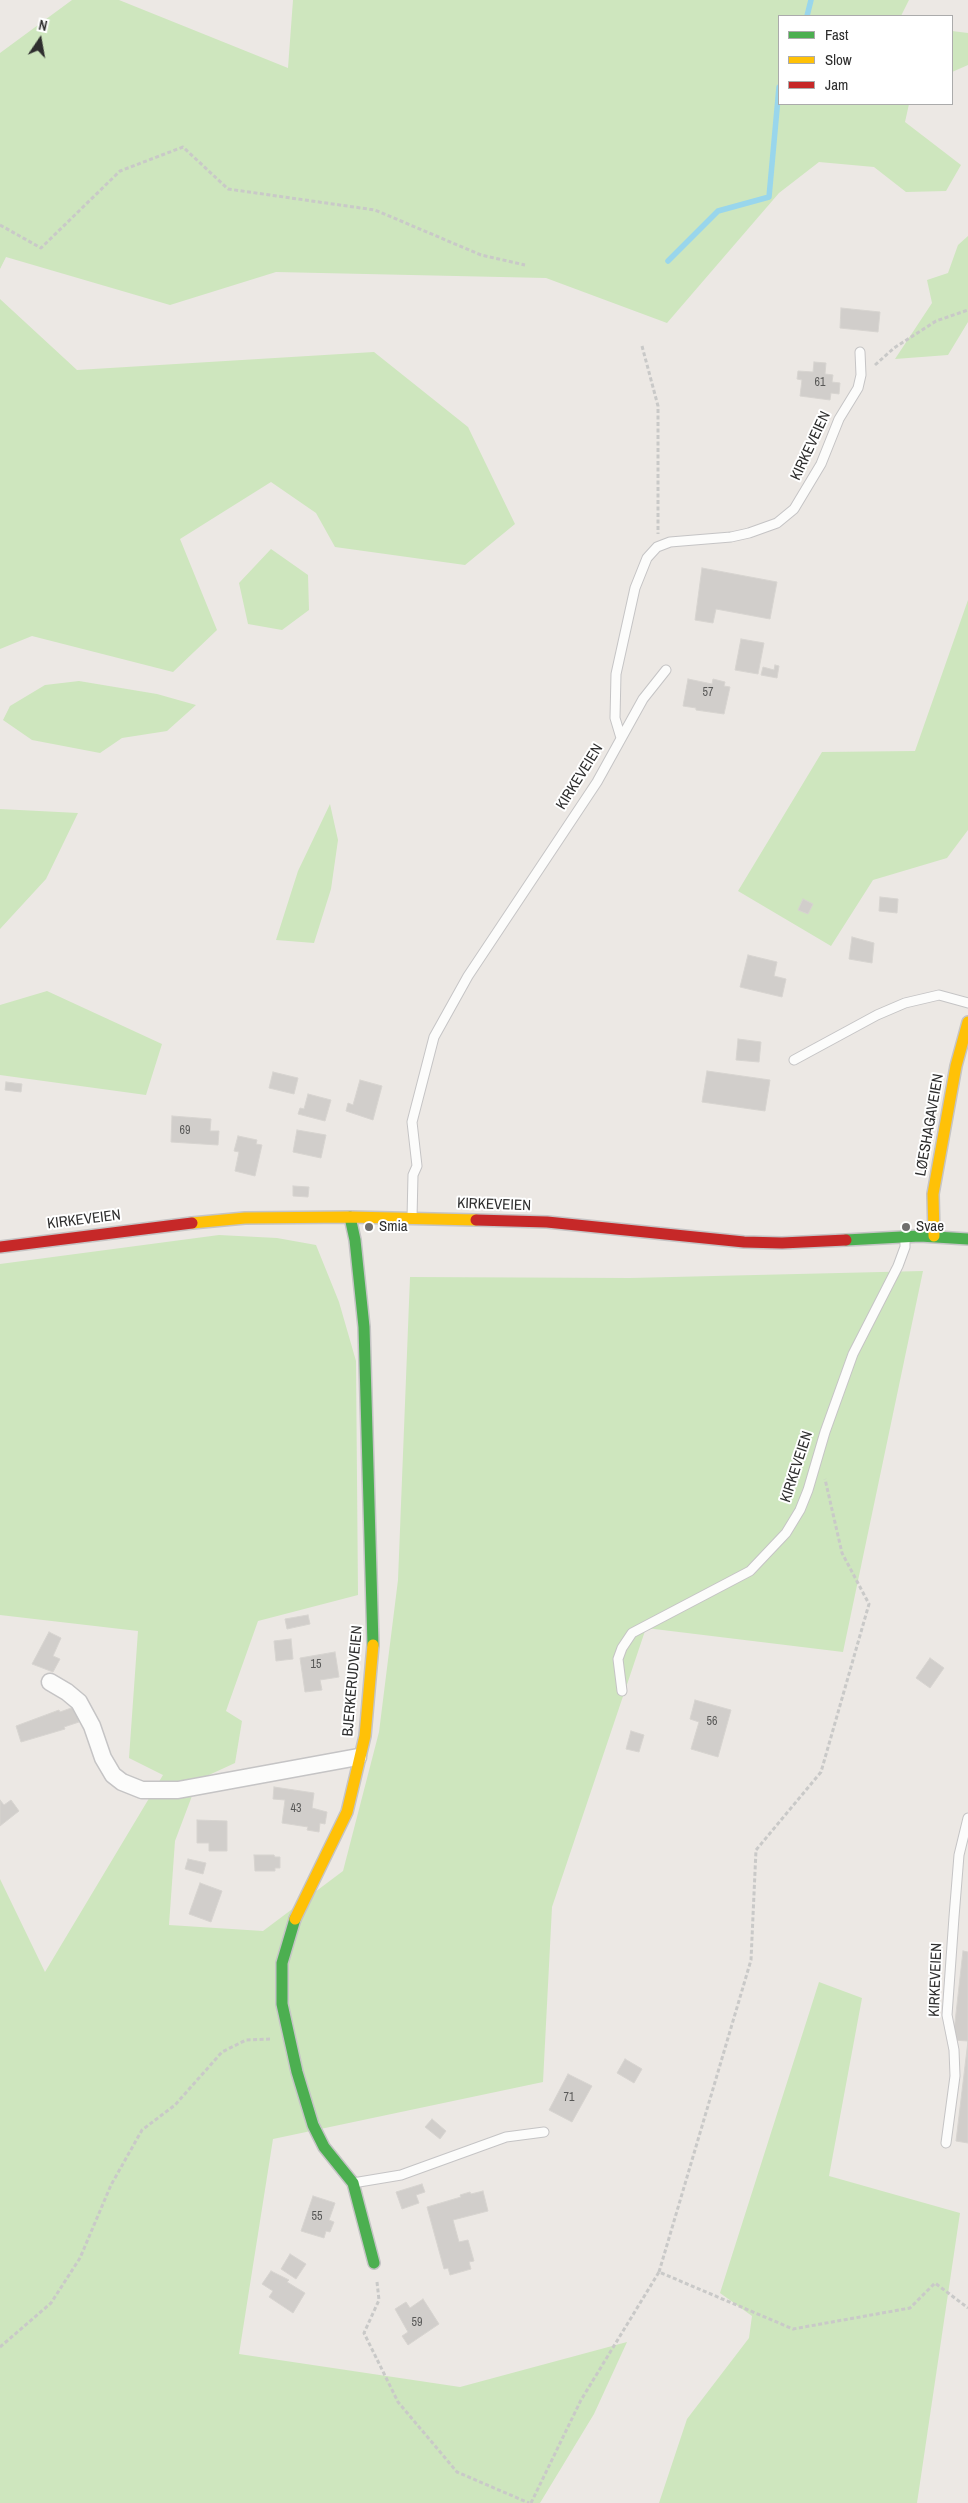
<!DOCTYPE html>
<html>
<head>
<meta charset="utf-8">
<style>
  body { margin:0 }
  #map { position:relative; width:968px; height:2503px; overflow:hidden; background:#ece8e4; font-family:"Archivo Narrow",sans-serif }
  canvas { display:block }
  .legend { position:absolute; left:778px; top:15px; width:175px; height:90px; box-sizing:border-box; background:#fff; border:1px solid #ababab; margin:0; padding:6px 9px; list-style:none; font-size:15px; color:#2e2e2e }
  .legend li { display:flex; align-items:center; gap:10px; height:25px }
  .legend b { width:25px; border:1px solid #ababab }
  .north { position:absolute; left:15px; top:15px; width:50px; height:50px; -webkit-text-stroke:4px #fff; paint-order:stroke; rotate:12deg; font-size:14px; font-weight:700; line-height:20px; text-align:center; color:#2e2e2e }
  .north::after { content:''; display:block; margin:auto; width:18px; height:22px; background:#2e2e2e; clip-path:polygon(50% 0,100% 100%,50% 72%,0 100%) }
</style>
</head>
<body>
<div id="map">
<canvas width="968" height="2503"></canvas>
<ul class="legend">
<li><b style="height:6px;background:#4caf50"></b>Fast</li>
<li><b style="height:6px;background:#ffc107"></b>Slow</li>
<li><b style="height:6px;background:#c62828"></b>Jam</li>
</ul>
<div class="north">N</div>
</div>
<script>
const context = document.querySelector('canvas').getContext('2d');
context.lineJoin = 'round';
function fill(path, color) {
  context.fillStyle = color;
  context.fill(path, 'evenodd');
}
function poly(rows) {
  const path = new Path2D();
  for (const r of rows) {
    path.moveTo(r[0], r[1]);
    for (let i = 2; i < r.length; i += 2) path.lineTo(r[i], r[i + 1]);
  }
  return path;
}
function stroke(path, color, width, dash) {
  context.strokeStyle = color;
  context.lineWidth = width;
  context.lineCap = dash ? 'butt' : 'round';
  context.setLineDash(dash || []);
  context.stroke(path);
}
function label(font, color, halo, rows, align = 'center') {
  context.font = font + ' "Archivo Narrow",sans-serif';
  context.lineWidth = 4;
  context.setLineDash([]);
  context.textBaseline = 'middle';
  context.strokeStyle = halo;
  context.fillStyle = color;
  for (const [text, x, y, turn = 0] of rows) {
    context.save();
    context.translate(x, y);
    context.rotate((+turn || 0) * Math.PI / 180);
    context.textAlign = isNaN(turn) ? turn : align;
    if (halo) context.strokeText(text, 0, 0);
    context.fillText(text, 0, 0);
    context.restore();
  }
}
fill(poly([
  [72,0,119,0,288,68,293,0,909,0,901,16,779,16,779,104,909,104,905,122,961,165,946,191,906,192,874,167,819,162,779,193,667,323,546,278,276,272,170,305,6,257,0,269,0,53],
  [952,31,968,33,968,65,952,72],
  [968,236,968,322,948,355,895,359,932,303,927,280,948,273,958,245],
  [0,299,77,370,374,352,468,427,515,524,465,565,335,547,316,513,271,482,180,539,217,630,173,672,32,636,0,649],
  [271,549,308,575,309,610,282,630,248,624,239,583],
  [968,600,968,830,947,858,873,880,831,946,738,891,822,752,915,751],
  [79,681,157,694,196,705,167,731,122,738,100,753,32,740,3,720,10,706,45,685],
  [330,804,338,840,331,889,314,943,276,940,298,871],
  [0,809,78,813,46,879,0,929],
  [47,991,162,1044,146,1095,0,1075,0,1005],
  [219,1235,277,1238,316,1245,339,1302,356,1361,358,1595,258,1621,226,1711,242,1721,235,1763,198,1780,175,1841,169,1925,263,1931,343,1871,379,1732,398,1580,410,1277,630,1278,923,1271,843,1652,646,1628,552,1907,543,2082,273,2139,239,2354,460,2387,627,2342,594,2414,540,2503,0,2503,0,1879,45,1972,163,1775,129,1758,138,1631,0,1615,0,1264],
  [819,1982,862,1998,829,2176,960,2213,917,2503,659,2503,687,2419,749,2338,752,2316,720,2293]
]), '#cee6be');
stroke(poly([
  [807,16,811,0],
  [668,261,718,211,769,197,779,87]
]), '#99d6ec', 5.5);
const building = poly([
  [841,308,880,312,878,332,840,328,841,308],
  [814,362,826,363,825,374,833,375,832,382,840,383,839,394,831,393,830,400,800,396,802,380,797,379,798,371,813,372,814,362],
  [702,568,777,582,770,619,716,609,713,623,695,620,702,568],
  [741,639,764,643,758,674,735,670,741,639],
  [775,665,779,666,777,678,761,675,763,667,774,670,775,665],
  [688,679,712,684,713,679,725,682,724,686,730,687,724,714,696,710,696,708,683,706,688,679],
  [880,897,898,899,897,913,879,911,880,897],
  [803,899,813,904,808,914,798,910,803,899],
  [852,937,874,943,872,963,849,959,852,937],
  [748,955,777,962,774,976,786,979,782,997,740,987,748,955],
  [738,1039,761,1042,759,1062,736,1060,738,1039],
  [707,1071,770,1080,765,1111,702,1102,707,1071],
  [273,1072,298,1078,294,1094,269,1088,273,1072],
  [360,1080,382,1086,373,1120,346,1111,348,1103,353,1105,360,1080],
  [6,1082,22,1084,21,1092,5,1090,6,1082],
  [308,1094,331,1100,325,1121,298,1114,300,1108,304,1109,308,1094],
  [172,1116,211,1119,210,1131,219,1131,218,1145,171,1142,172,1116],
  [297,1130,326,1135,321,1158,293,1152,297,1130],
  [238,1136,257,1140,256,1144,262,1145,255,1176,235,1171,239,1152,234,1151,238,1136],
  [293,1186,309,1187,308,1197,293,1196,293,1186],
  [308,1615,310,1624,287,1629,285,1619,308,1615],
  [49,1632,61,1638,53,1656,60,1659,53,1672,32,1664,49,1632],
  [291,1639,293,1659,276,1661,274,1641,291,1639],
  [335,1652,339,1677,320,1680,322,1690,305,1692,300,1658,335,1652],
  [930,1658,944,1668,930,1688,916,1678,930,1658],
  [695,1700,731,1710,718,1757,691,1749,699,1722,690,1719,695,1700],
  [74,1707,79,1722,64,1727,65,1729,21,1742,16,1726,59,1710,60,1712,74,1707],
  [631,1731,644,1735,639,1752,626,1749,631,1731],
  [274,1787,314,1793,312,1808,327,1812,325,1824,320,1823,319,1832,307,1830,308,1827,282,1823,285,1800,273,1799,274,1787],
  [0,1800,4,1805,11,1800,19,1811,0,1826,0,1800],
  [197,1820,227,1821,227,1851,209,1851,209,1843,197,1843,197,1820],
  [254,1855,274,1855,275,1857,280,1857,280,1868,275,1868,275,1871,255,1871,254,1855],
  [188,1859,206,1863,203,1874,185,1869,188,1859],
  [200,1883,222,1891,211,1922,189,1914,200,1883],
  [963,1951,968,1952,968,2143,956,2141,968,2041,953,2040,963,1951],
  [625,2059,642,2069,634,2083,617,2073,625,2059],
  [568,2074,592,2086,572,2122,549,2110,568,2074],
  [432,2119,446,2131,440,2139,425,2127,432,2119],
  [422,2184,425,2192,416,2195,419,2203,402,2209,396,2192,422,2184],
  [483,2191,488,2211,453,2220,459,2242,468,2240,474,2261,469,2262,471,2269,450,2275,448,2268,444,2269,427,2207,461,2197,460,2195,470,2192,471,2194,483,2191],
  [313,2196,335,2203,329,2220,334,2222,330,2232,326,2231,324,2238,301,2231,313,2196],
  [290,2254,306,2264,296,2279,281,2269,290,2254],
  [271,2271,289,2280,287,2282,305,2293,293,2313,269,2297,273,2291,262,2284,271,2271],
  [423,2299,439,2324,408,2345,402,2336,408,2332,395,2309,406,2302,410,2308,423,2299]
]);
fill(building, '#d1cecb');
stroke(building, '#d7d4d0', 1);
const lane = poly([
  [621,738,615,718,616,674,635,588,647,558,657,547,670,542,731,537,749,533,777,523,794,509,821,464,839,419,858,388,861,375,860,352],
  [794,1060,877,1015,905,1003,939,995,968,1003],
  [412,1218,413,1175,417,1166,412,1122,434,1037,468,976,597,782,643,699,666,670],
  [622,1691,618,1659,622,1648,632,1633,750,1571,786,1533,800,1510,808,1490,825,1432,853,1354,898,1266,905,1247,905,1239],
  [946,2143,955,2076,954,2050,947,2015,954,1917,959,1855,968,1818],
  [353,2183,401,2175,506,2137,544,2132]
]);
const street = poly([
  [50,1682,67,1692,79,1702,92,1726,103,1758,113,1775,122,1782,142,1790,178,1790,358,1757]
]);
const fast = poly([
  [350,1217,355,1240,364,1327,373,1645],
  [846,1240,920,1236,968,1239],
  [295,1919,282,1963,282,2004,297,2072,313,2125,324,2147,353,2183,374,2263]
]);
const slow = poly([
  [192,1223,245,1218,350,1217,476,1220],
  [934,1236,933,1194,956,1066,968,1022],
  [295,1919,347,1812,365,1736,373,1645]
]);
const jam = poly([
  [476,1220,547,1222,744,1242,782,1243,846,1240],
  [0,1247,192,1223]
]);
stroke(lane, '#c5c4c5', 11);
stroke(street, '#c5c4c5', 19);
stroke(fast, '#c5c4c5', 14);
stroke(slow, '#c5c4c5', 14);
stroke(jam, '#c5c4c5', 14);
stroke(poly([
  [0,225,41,248,120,171,183,147,228,189,375,210,481,255,525,265],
  [642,346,658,406,658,534],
  [875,365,894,348,936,321,968,310],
  [659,2272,751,1960,756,1850,821,1772,869,1604,842,1553,825,1479],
  [377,2282,379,2300,364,2333,398,2402,457,2472,529,2503],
  [0,2347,51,2303,80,2258,111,2185,142,2130,175,2105,222,2052,246,2040,270,2039],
  [531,2503,581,2400,659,2272,793,2329,910,2308,935,2283,968,2308]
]), '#c9c9c8', 3, [4, 2.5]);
stroke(lane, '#fcfcfb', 9);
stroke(street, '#fcfcfb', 16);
stroke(fast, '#4caf50', 11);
stroke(slow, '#ffc107', 11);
stroke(jam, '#c62828', 11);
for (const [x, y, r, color] of [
  [369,1227,5,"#706f6e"],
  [906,1227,5,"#706f6e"]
]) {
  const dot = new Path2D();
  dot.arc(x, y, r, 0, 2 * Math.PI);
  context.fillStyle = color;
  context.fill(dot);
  stroke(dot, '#fff', 2);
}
label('12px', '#585857', null, [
  ["61",820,383],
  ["57",708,693],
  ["69",185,1131],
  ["15",316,1665],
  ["56",712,1722],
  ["43",296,1809],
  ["71",569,2098],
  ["55",317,2217],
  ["59",417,2323]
]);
label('15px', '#2e2e2e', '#fff', [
  ["KIRKEVEIEN",811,446,-65],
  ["KIRKEVEIEN",580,777,-58],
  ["LØESHAGAVEIEN",930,1125,-80],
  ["KIRKEVEIEN",494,1205,2],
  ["KIRKEVEIEN",84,1220,-7],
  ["KIRKEVEIEN",797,1467,-72],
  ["BJERKERUDVEIEN",353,1681,-85],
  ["KIRKEVEIEN",936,1980,-88]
]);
label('15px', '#2e2e2e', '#fff', [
  ["Smia",379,1227],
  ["Svae",916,1227]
], 'left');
</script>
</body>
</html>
